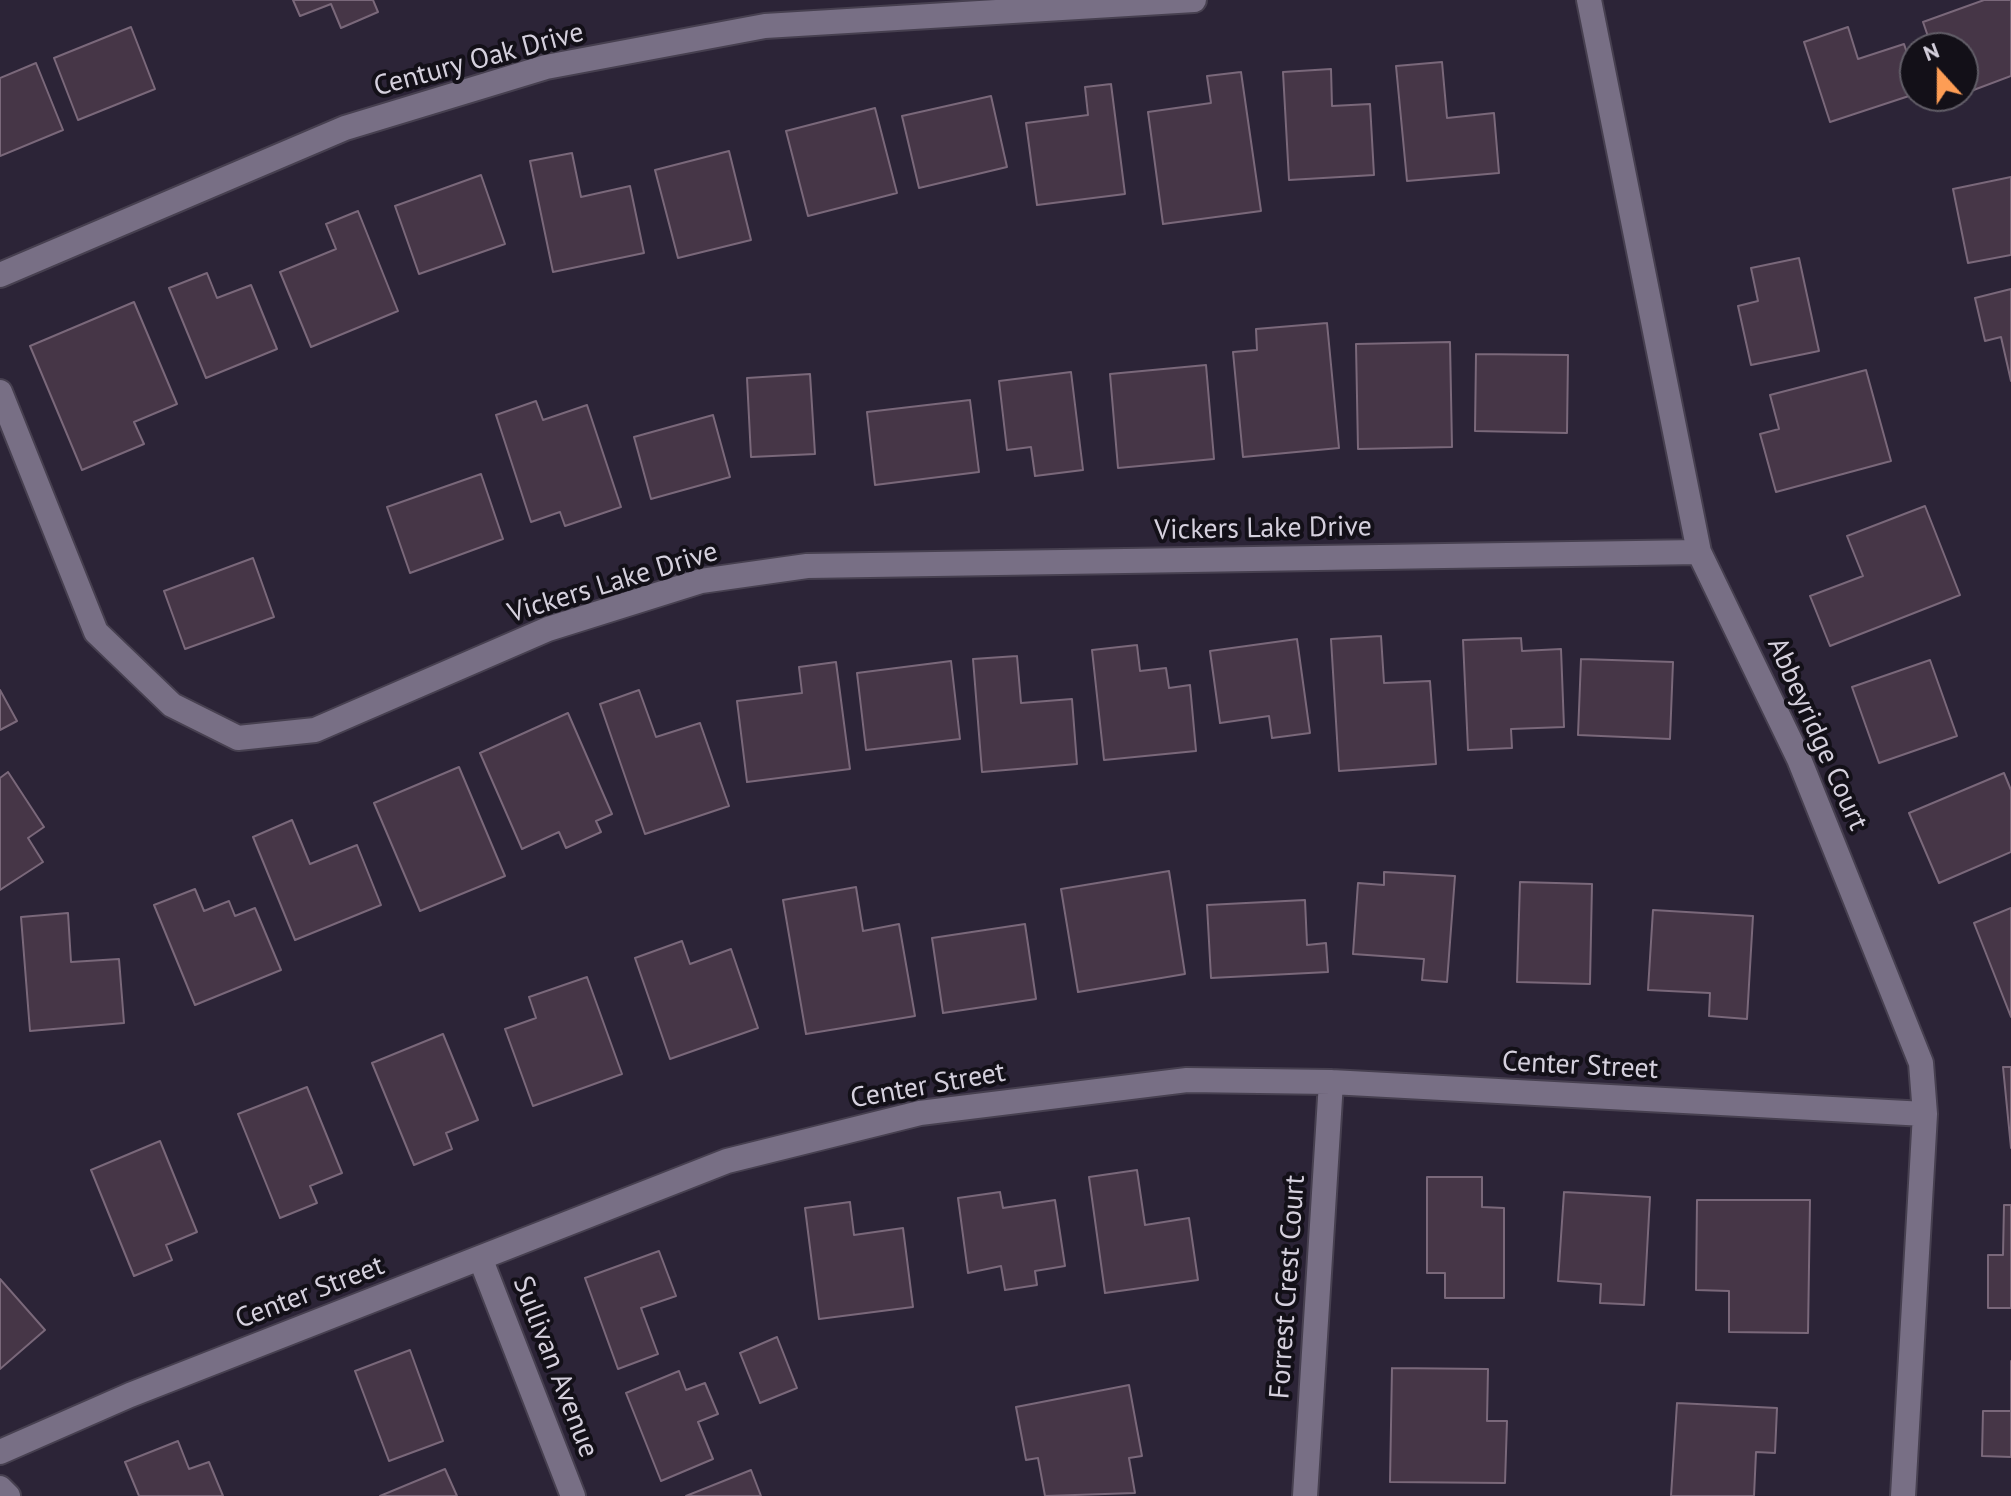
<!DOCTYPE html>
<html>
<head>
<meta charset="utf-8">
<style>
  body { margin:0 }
  #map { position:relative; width:2011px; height:1496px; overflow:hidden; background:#2c2437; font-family:"PT Sans",sans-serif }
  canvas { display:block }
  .north { position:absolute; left:1899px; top:32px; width:80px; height:80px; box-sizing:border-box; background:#131018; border:2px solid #615d67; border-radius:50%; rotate:339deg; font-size:22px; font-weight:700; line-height:32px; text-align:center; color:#d5d0dd }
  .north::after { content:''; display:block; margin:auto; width:28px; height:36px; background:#fd9d55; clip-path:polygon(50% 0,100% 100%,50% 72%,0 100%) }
</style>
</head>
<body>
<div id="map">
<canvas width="2011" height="1496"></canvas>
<div class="north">N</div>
</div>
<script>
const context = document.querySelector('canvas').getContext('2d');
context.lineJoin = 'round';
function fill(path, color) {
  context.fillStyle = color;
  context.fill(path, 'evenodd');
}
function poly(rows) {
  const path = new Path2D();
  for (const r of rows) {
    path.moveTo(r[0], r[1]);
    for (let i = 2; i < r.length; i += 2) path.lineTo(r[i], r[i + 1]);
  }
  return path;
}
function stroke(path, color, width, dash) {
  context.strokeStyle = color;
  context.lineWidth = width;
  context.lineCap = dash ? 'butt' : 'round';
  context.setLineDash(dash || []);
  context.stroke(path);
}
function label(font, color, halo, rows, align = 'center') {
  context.font = font + ' "PT Sans",sans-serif';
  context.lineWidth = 8;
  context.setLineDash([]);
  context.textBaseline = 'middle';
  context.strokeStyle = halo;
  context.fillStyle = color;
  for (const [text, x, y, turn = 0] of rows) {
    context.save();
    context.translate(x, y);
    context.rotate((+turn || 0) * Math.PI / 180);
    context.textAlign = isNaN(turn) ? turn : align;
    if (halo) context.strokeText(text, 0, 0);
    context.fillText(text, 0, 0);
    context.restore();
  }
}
const building = poly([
  [293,0,373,0,378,12,341,28,331,4,300,16,293,0],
  [1984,0,2011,0,2011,76,1963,94,1963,48,1932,48,1923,22,1984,0],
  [131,27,155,89,78,120,54,58,131,27],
  [1848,27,1858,59,1904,44,1915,77,1915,94,1830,122,1804,42,1848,27],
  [1442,62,1447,118,1494,113,1499,173,1407,181,1396,66,1442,62],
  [36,63,63,130,0,156,0,78,36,63],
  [1331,69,1332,106,1370,104,1374,175,1289,180,1283,72,1331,69],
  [1241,72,1261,211,1163,224,1148,112,1211,103,1207,76,1241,72],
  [1111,84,1125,194,1037,205,1026,123,1088,115,1085,87,1111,84],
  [991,96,1007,167,919,188,902,116,991,96],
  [875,108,897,193,808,216,786,131,875,108],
  [729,151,751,240,678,258,655,170,729,151],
  [572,153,581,197,630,186,644,253,553,272,530,161,572,153],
  [481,175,505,244,419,274,395,206,481,175],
  [2011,177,2011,255,1968,263,1953,189,2011,177],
  [358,211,398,311,311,347,280,272,336,249,326,224,358,211],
  [1799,258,1819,351,1751,365,1738,306,1758,301,1751,268,1799,258],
  [207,273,217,298,251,285,277,349,206,378,169,288,207,273],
  [2011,289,2011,381,2001,337,1985,341,1975,298,2011,289],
  [134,302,177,404,134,422,144,444,82,470,30,346,134,302],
  [1327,323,1339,448,1243,457,1233,352,1257,350,1256,329,1327,323],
  [1450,342,1452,447,1358,449,1356,344,1450,342],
  [1476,354,1568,355,1567,433,1475,431,1476,354],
  [1206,365,1214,459,1118,468,1110,374,1206,365],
  [1866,370,1891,461,1776,492,1760,434,1779,429,1770,395,1866,370],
  [1071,372,1083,470,1035,476,1031,447,1007,450,999,381,1071,372],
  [810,374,815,454,751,457,747,378,810,374],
  [970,400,979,472,875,485,867,412,970,400],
  [536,401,543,420,587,405,621,507,565,526,560,512,531,522,496,415,536,401],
  [713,415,730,477,651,499,634,437,713,415],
  [481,474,503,539,410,573,387,507,481,474],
  [1925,506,1960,595,1830,646,1810,596,1863,576,1847,536,1925,506],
  [253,558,274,617,185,649,164,591,253,558],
  [1381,636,1384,683,1430,681,1436,764,1339,771,1331,639,1381,636],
  [1521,638,1522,651,1561,649,1564,727,1511,729,1512,748,1468,750,1463,640,1521,638],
  [1297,639,1310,733,1272,738,1269,716,1220,723,1210,651,1297,639],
  [1137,645,1140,671,1166,668,1169,688,1190,685,1196,751,1104,760,1092,650,1137,645],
  [1017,656,1021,703,1072,699,1077,764,982,772,973,659,1017,656],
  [1581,659,1673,662,1670,739,1578,735,1581,659],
  [1930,660,1957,736,1879,763,1852,687,1930,660],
  [951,661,960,739,866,750,857,673,951,661],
  [836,662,850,769,747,782,737,701,802,693,799,667,836,662],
  [0,690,17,721,0,730,0,690],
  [639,690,656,737,700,723,729,806,645,834,600,704,639,690],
  [568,713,612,814,596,821,601,832,566,848,559,832,522,849,480,753,568,713],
  [459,767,505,876,420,911,374,803,459,767],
  [8,772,44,827,28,838,43,862,0,890,0,778,8,772],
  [2004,773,2011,790,2011,852,1939,883,1909,813,2004,773],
  [292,820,310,864,357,845,381,905,295,940,253,837,292,820],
  [1169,871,1185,974,1078,992,1061,889,1169,871],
  [1384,872,1455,876,1447,982,1422,980,1424,959,1353,954,1358,883,1384,885,1384,872],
  [1520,882,1592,884,1590,984,1517,982,1520,882],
  [856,887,863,931,899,924,915,1016,806,1034,783,900,856,887],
  [195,889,204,911,229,901,235,916,255,908,281,970,195,1005,154,905,195,889],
  [1305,900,1307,945,1326,943,1328,972,1211,978,1207,905,1305,900],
  [2011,908,2011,1017,1974,923,2011,908],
  [1653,910,1753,916,1747,1019,1709,1016,1710,993,1648,990,1653,910],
  [68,913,71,962,119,959,124,1023,30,1031,21,917,68,913],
  [1025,924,1036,999,943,1013,932,938,1025,924],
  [682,941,690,964,731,949,758,1028,670,1059,635,958,682,941],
  [587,977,622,1074,533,1106,505,1029,536,1018,529,997,587,977],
  [443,1034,478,1120,446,1133,452,1149,414,1165,372,1063,443,1034],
  [2003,1067,2011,1067,2011,1148,2003,1067],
  [307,1087,342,1173,310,1186,317,1203,280,1218,238,1114,307,1087],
  [160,1141,197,1232,166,1245,172,1260,134,1276,91,1170,160,1141],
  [1137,1170,1145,1225,1189,1218,1198,1280,1105,1293,1089,1177,1137,1170],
  [1427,1177,1482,1177,1482,1207,1504,1208,1504,1298,1445,1298,1445,1273,1427,1273,1427,1177],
  [1000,1192,1003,1208,1055,1200,1065,1266,1035,1271,1037,1285,1005,1290,1001,1266,968,1273,958,1198,1000,1192],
  [1564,1192,1650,1197,1644,1305,1600,1303,1601,1284,1558,1281,1564,1192],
  [1697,1200,1810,1200,1808,1333,1729,1332,1729,1291,1696,1290,1697,1200],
  [850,1202,854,1235,903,1228,913,1307,819,1319,805,1208,850,1202],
  [2004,1205,2011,1205,2011,1308,1988,1308,1988,1255,2003,1255,2004,1205],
  [659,1251,676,1296,641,1308,658,1354,618,1369,585,1278,659,1251],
  [0,1279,45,1330,0,1369,0,1279],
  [777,1337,797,1388,760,1403,740,1353,777,1337],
  [410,1350,443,1441,389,1461,355,1371,410,1350],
  [2011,1361,2011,1457,1982,1456,1983,1411,2011,1411,2011,1361],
  [1392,1368,1488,1369,1487,1421,1507,1421,1505,1483,1390,1482,1392,1368],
  [679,1371,686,1390,705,1383,718,1414,698,1422,713,1459,661,1481,626,1393,679,1371],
  [1129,1385,1142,1456,1129,1458,1135,1493,1045,1496,1038,1458,1026,1460,1016,1407,1129,1385],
  [1677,1403,1777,1408,1775,1453,1756,1452,1754,1496,1671,1496,1677,1403],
  [178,1441,189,1469,209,1462,223,1496,139,1496,125,1462,178,1441],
  [445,1469,457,1496,380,1496,445,1469],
  [751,1470,761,1496,686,1496,751,1470]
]);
fill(building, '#463647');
stroke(building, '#7a687a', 2);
const minor = poly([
  [1589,0,1699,552,1799,759,1921,1063,1925,1114,1903,1496],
  [0,275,345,128,546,67,765,26,1194,0],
  [0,392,96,632,172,705,238,738,315,730,548,629,701,581,807,566,1699,552],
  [481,1260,573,1496],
  [0,1452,130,1395,727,1161,920,1113,1187,1080,1331,1082,1925,1114],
  [0,1488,8,1496],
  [1305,1496,1331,1082]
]);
stroke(minor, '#474050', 28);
stroke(minor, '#786f85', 24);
label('28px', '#d5d0dd', '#131018', [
  ["Century Oak Drive",479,60,-15],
  ["Vickers Lake Drive",1263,529,-1],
  ["Vickers Lake Drive",613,583,-17],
  ["Abbeyridge Court",1817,734,66],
  ["Center Street",1580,1066,3],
  ["Center Street",928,1086,-10],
  ["Forrest Crest Court",1288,1287,-86],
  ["Center Street",310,1293,-21],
  ["Sullivan Avenue",555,1367,69]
]);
</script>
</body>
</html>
